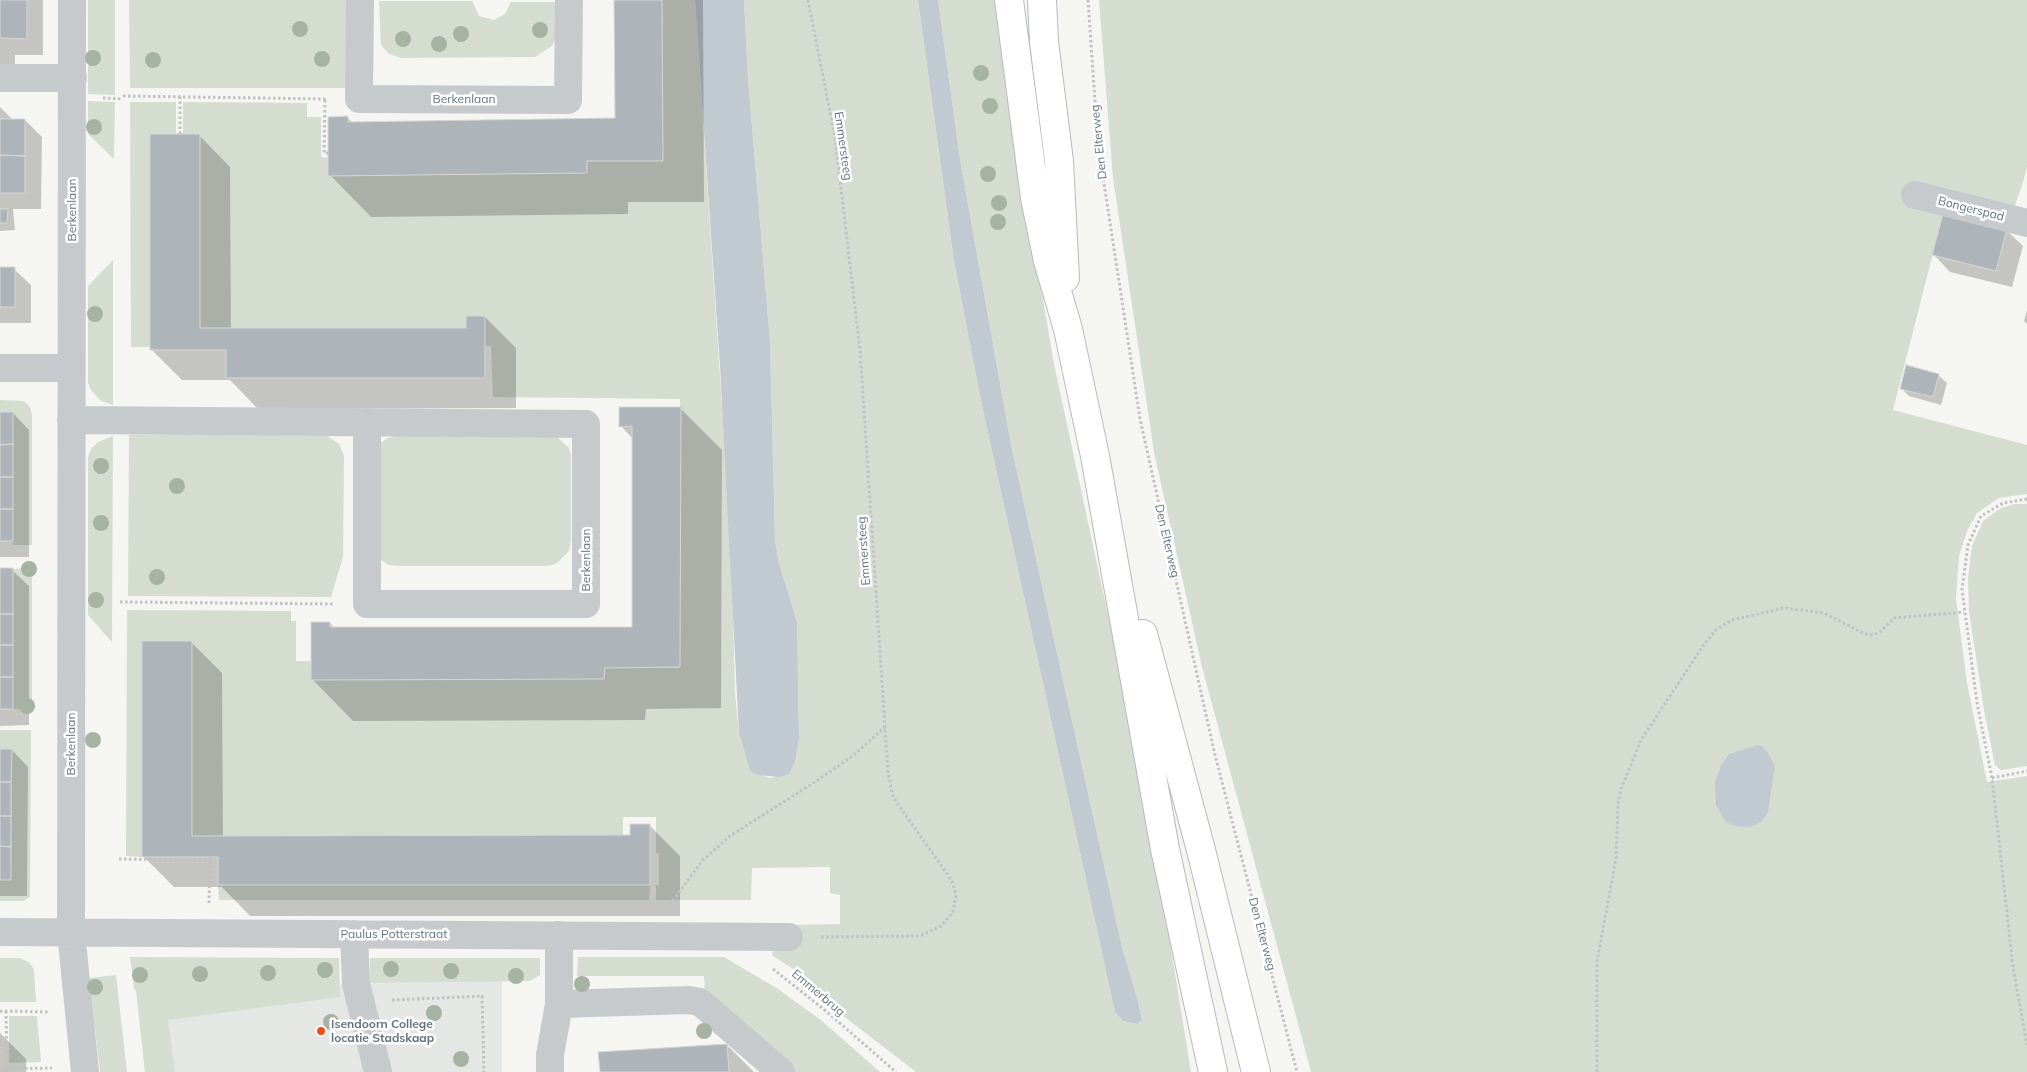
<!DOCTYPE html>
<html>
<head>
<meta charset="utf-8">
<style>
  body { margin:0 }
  canvas { display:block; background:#f5f5f1 }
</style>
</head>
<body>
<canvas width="2027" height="1072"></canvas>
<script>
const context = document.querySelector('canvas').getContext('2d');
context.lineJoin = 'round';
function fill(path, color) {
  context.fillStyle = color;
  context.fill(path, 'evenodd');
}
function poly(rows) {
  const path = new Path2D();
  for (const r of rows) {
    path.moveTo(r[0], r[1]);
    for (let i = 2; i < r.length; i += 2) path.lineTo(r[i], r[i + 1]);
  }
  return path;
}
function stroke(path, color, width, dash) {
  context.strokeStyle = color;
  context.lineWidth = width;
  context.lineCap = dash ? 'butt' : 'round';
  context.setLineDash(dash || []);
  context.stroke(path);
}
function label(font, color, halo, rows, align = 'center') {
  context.font = font + ' Mulish,sans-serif';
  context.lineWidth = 5;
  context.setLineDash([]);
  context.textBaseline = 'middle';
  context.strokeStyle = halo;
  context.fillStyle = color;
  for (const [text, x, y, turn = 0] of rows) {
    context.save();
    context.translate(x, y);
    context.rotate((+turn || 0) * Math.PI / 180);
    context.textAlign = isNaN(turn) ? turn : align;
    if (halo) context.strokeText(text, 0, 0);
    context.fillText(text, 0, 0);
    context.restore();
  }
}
fill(poly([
  [502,980,502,1072,145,1072,136,990]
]), '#e5e7e4');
fill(poly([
  [88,0,115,0,115,95,88,94],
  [129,0,350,0,350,88,130,88],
  [662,0,695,0,731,543,735,693,739,733,750,771,770,778,789,774,795,763,799,739,797,622,779,563,775,541,770,341,748,79,744,0,918,0,954,261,980,396,1115,1012,1123,1021,1137,1024,1142,1020,1138,1001,1122,947,1011,445,960,159,938,0,997,0,1022,178,1054,364,1125,694,1159,875,1191,1072,916,1072,833,1008,809,979,773,956,772,952,776,950,790,925,840,924,840,895,830,893,830,867,752,868,751,900,656,900,656,885,659,885,659,854,656,853,656,817,623,817,623,835,192,836,192,641,142,641,142,857,126,856,127,610,291,611,291,621,296,621,296,661,678,668,680,399,493,397,491,346,131,347,130,102,176,102,176,133,183,134,183,102,307,103,307,117,321,117,321,157,328,158,329,176,587,173,587,161,663,161],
  [1099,0,2027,0,2027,167,2023,182,2007,229,1943,214,1893,410,2027,445,2027,494,1999,498,1977,513,1967,531,1959,556,1956,598,1967,683,1987,782,2027,776,2027,1072,1311,1072,1202,667,1154,452,1113,178],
  [379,1,472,1,479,16,494,20,505,14,511,2,557,2,557,37,552,46,535,57,401,58,389,54,381,45],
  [88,101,115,102,114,159,88,134],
  [113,260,113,405,101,401,91,390,88,383,88,286],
  [0,400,24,401,30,407,32,415,32,545,13,545,13,412,0,412],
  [325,434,339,444,344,456,343,557,331,597,128,596,129,435],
  [398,435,557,437,569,448,571,456,571,541,569,551,556,564,546,566,401,566,389,565,381,560,375,551,380,443,388,438],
  [113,436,112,642,88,615,88,457,91,449,98,442],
  [2014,504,2027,504,2027,766,2001,770,1995,765,1984,710,1969,611,1968,577,1972,546,1983,521,2001,508],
  [32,568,32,709,13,709,13,569],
  [0,730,31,730,30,897,23,901,0,901,0,880,11,880,12,750,0,749],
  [218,885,650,885,649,900,219,900],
  [130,957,339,958,340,997,168,1020,175,1072,145,1072,136,990,134,990],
  [578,957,724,957,778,989,822,1021,880,1072,792,1072,705,994,704,976,577,976],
  [0,958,20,958,30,963,34,970,36,1002,0,1002],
  [370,958,540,958,540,975,530,981,370,983],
  [116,975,127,1072,100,1072,89,978],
  [9,1016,37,1016,41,1062,9,1063]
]), '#d5ddd1');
fill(poly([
  [695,0,744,0,748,79,770,341,775,541,779,563,797,622,799,739,795,763,789,774,779,777,758,775,750,771,739,733,720,366],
  [918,0,938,0,960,159,1011,445,1122,947,1138,1001,1142,1020,1137,1024,1123,1021,1115,1012,980,396,954,261],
  [1757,745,1762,746,1768,753,1775,766,1768,812,1761,822,1750,827,1735,826,1726,822,1716,805,1715,781,1721,766,1729,754]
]), '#c0cad0');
fill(poly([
  [0,0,43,0,43,55,15,55,15,68,0,68],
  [616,0,703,0,704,202,628,202,628,214,371,217,330,175,347,117,353,123,616,119],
  [0,107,13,120,25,120,42,137,41,209,13,209,15,230,0,231,0,264],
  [199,135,230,167,231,330,467,329,485,317,516,348,516,408,258,409,230,380,182,380,151,349],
  [2006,230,2023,246,2012,287,1950,272,1934,255],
  [0,269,14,269,31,285,31,323,0,323],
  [2027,310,2027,324,2024,321],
  [1938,375,1947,383,1941,405,1909,396,1901,388],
  [680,408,722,450,721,708,646,709,645,720,353,721,312,679,330,623,335,629,634,628,633,439,621,426],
  [0,413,13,413,29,430,29,557,0,557],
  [0,570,12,570,29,586,29,725,0,726],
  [191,642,222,673,223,837,632,837,649,825,680,856,680,916,250,916,222,887,174,887,143,856],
  [0,750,12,750,28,767,27,896,0,896],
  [0,1033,26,1059,26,1072,0,1072],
  [727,1045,754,1072,601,1072]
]), '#0003');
const building = poly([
  [0,0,27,0,27,39,0,38,0,0],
  [614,0,662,0,663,161,587,161,587,173,328,176,328,117,348,116,348,122,615,118,614,0],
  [0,119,25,119,25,156,0,155,0,119],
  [150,134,200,134,200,328,466,328,466,316,485,316,485,378,226,378,226,350,150,350,150,134],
  [0,155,25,156,25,193,0,193,0,155],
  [0,209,8,209,7,223,0,223,0,209],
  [1943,214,2007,229,1996,271,1932,255,1943,214],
  [0,267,15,267,15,307,0,307,0,267],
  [1906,365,1939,374,1933,397,1900,389,1906,365],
  [619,407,681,407,680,667,605,668,604,679,311,680,311,622,330,622,330,627,632,627,632,426,619,427,619,407],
  [0,412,13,412,13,444,0,445,0,412],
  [13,444,13,477,0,477,0,445,13,444],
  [0,477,13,477,13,509,0,509,0,477],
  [0,509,13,509,13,541,0,541,0,509],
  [0,568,13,568,13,614,0,614,0,568],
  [0,614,13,614,13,645,0,645,0,614],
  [142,641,192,641,192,836,630,835,630,824,650,824,650,885,218,885,218,857,142,857,142,641],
  [0,645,13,645,13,677,0,677,0,645],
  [0,677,13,677,13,709,0,709,0,677],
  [0,749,12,749,11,782,0,782,0,749],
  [0,782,11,782,11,816,0,816,0,782],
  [0,816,11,816,11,847,0,846,0,816],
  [0,846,11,847,11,880,0,880,0,846],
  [727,1044,729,1072,600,1072,598,1052,727,1044]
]);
fill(building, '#adb5ba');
stroke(building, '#d6d6d4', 1);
const major = poly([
  [1009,0,1035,198,1048,261,1068,329,1095,456,1165,849,1213,1072],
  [1042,0,1044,42,1059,161,1065,278],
  [1143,634,1201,850,1256,1072]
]);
stroke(major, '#b7bbbe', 30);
stroke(poly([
  [808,0,835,137,860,350,888,773,893,797,952,881,956,895,953,912,941,926,920,936,819,937],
  [1088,0,1098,144,1140,419,1215,755,1297,1072],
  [123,96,327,99],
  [103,98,123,99],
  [325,100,324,153,328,153],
  [180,134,180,96],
  [2027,499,2003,503,1981,516,1968,545,1962,589,1977,703,1992,778,2013,967,2027,1045],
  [120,602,335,604],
  [1992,778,2027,771],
  [119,859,209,860],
  [209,903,210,857],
  [670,905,702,861,730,836,815,782,854,755,885,727],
  [773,969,827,1012,896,1072],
  [392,1000,482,996,484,1072],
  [0,1011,48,1012],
  [6,1011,7,1072],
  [0,1069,52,1068],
  [1597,1072,1597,961,1616,859,1618,804,1621,789,1641,740,1703,646,1716,630,1732,620,1784,608,1824,613,1865,634,1873,635,1880,632,1894,618,1964,612]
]), '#c0c1c3', 3, [2.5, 2.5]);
stroke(poly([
  [72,0,71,932,85,1072],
  [360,0,359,99,568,100,569,0],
  [0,78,73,78],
  [1915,195,2027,223],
  [0,368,71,368],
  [71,420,586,424,586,604,367,604,367,422],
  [0,932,789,937],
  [354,934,356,984,378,1072],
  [559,1004,689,1000,700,1002,781,1072],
  [550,1072,550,1055,559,1004,559,935]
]), '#c7cacd', 28);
stroke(major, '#fff', 28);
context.fillStyle = '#a6b2a2';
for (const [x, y] of [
  [300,29],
  [540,30],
  [461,34],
  [403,39],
  [439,44],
  [93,58],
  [322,59],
  [153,60],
  [981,73],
  [990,106],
  [94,127],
  [988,174],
  [999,203],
  [998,222],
  [95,314],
  [101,466],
  [177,486],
  [101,523],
  [29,569],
  [157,577],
  [96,600],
  [27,706],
  [93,740],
  [391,969],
  [325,970],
  [451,971],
  [268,973],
  [200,974],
  [140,975],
  [516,976],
  [582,984],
  [95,987],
  [434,1013],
  [331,1022],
  [704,1031],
  [461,1059]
]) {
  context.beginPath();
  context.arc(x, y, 8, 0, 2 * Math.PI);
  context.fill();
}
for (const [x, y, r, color] of [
  [321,1031,5,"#ef4f17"]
]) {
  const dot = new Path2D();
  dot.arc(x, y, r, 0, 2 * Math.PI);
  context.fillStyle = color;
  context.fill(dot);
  stroke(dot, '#fff', 2);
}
label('12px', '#627484', '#fff', [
  ["Berkenlaan",464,99],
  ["Den Elterweg",1099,142,-96],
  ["Emmersteeg",843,146,82],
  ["Bongerspad",1971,209,14],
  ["Berkenlaan",72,210,-90],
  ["Den Elterweg",1167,541,77],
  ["Emmersteeg",864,551,-94],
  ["Berkenlaan",586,560,-90],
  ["Berkenlaan",71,744,-90],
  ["Paulus Potterstraat",394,934],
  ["Den Elterweg",1262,934,75],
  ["Emmerbrug",818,993,40]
]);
label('bold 12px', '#627484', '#fff', [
  ["Isendoorn College",331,1024],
  ["locatie Stadskaap",331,1038]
], 'left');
</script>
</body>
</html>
